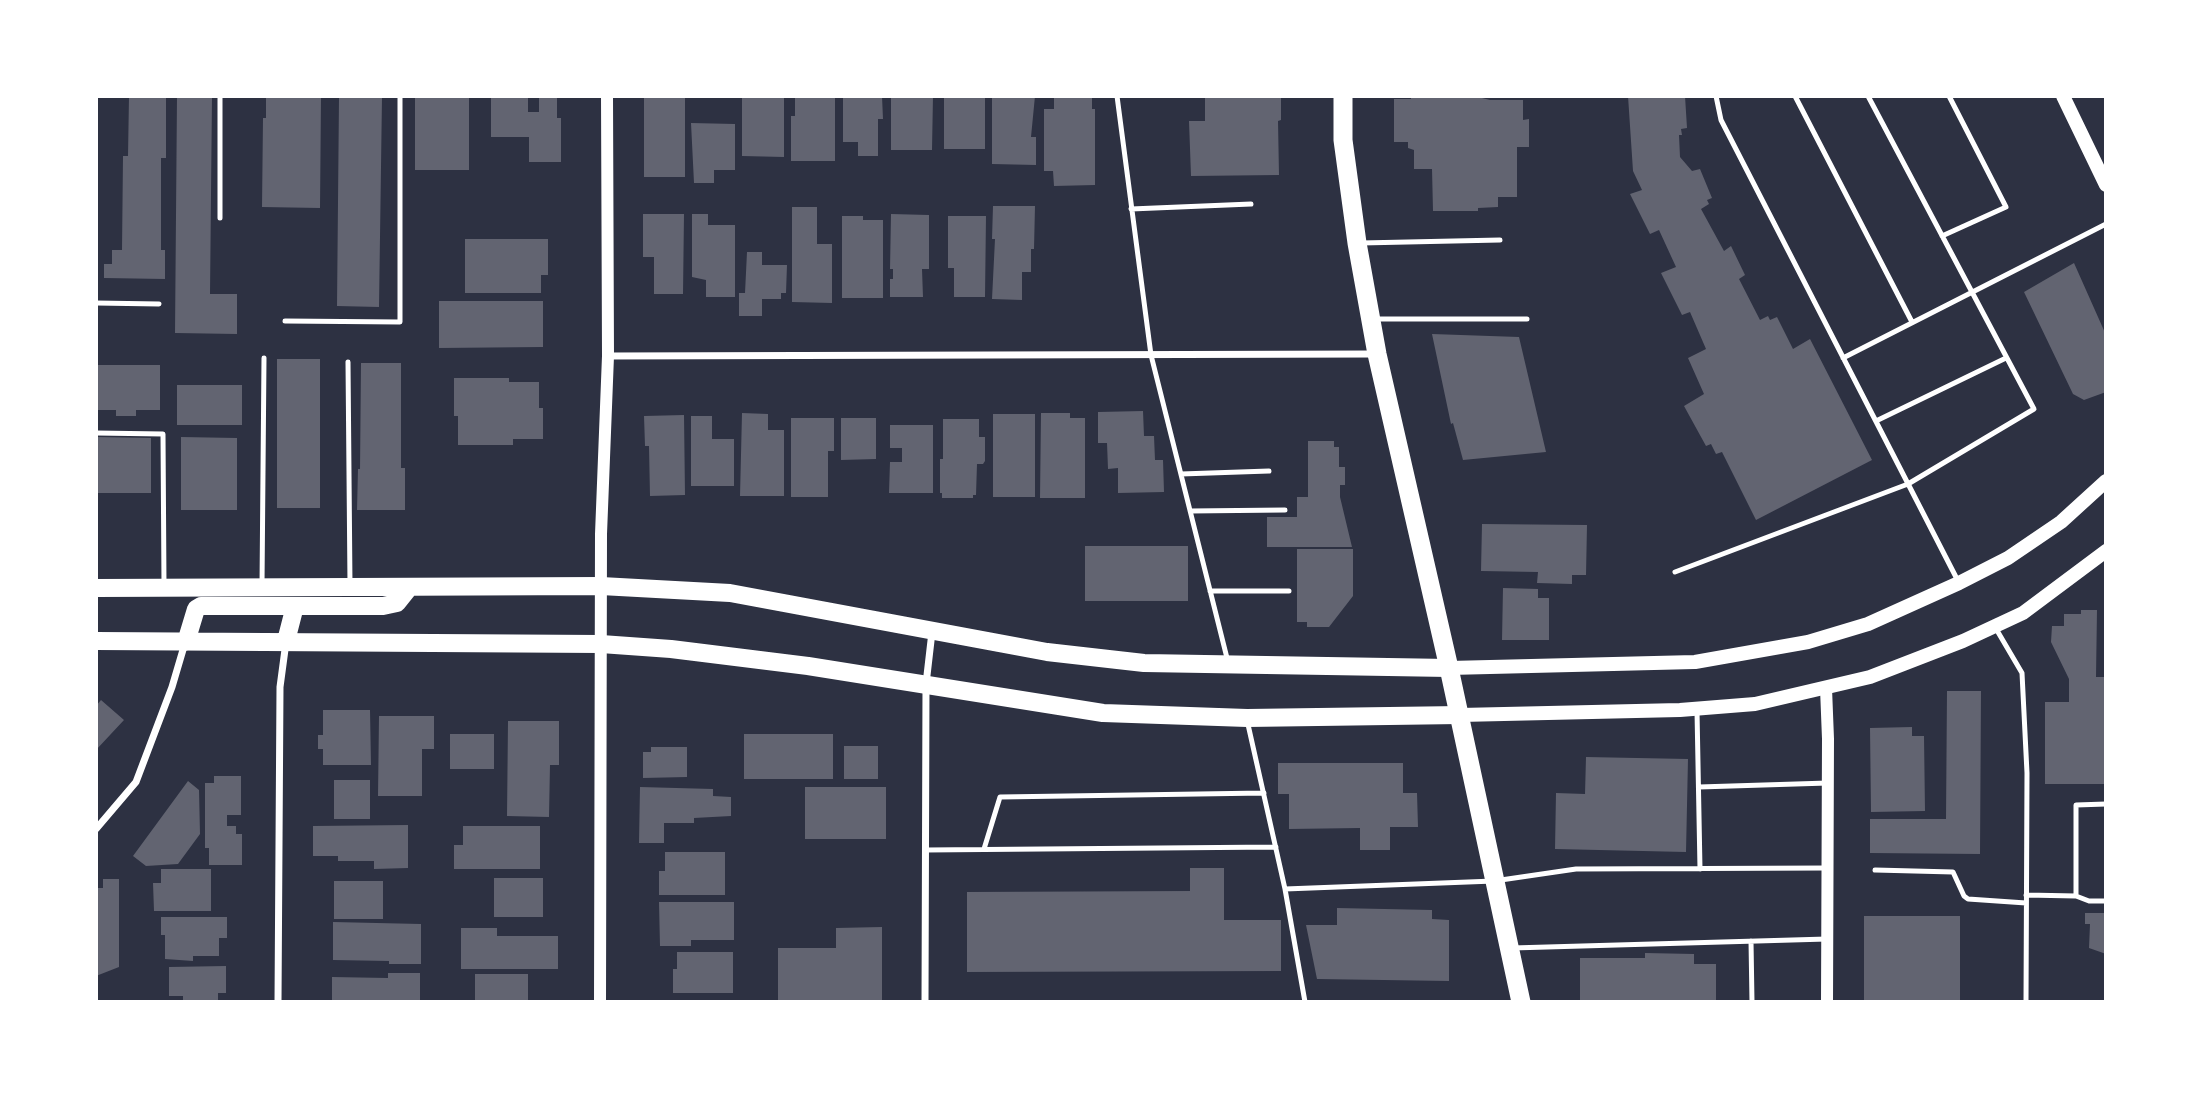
<!DOCTYPE html>
<html>
<head>
<meta charset="utf-8">
<style>
  body { margin:0 }
  #map { position:relative; width:2202px; height:1098px; overflow:hidden; background:#2d3142; font-family:"Nunito Sans",sans-serif }
  canvas { display:block }
  .frame { position:absolute; inset:0; border:98px solid #fff; pointer-events:none }
</style>
</head>
<body>
<div id="map">
<canvas width="2202" height="1098"></canvas>
<div class="frame"></div>
</div>
<script>
const context = document.querySelector('canvas').getContext('2d');
context.lineJoin = 'round';
function fill(path, color) {
  context.fillStyle = color;
  context.fill(path, 'evenodd');
}
function poly(rows) {
  const path = new Path2D();
  for (const r of rows) {
    path.moveTo(r[0], r[1]);
    for (let i = 2; i < r.length; i += 2) path.lineTo(r[i], r[i + 1]);
  }
  return path;
}
function stroke(path, color, width, dash) {
  context.strokeStyle = color;
  context.lineWidth = width;
  context.lineCap = dash ? 'butt' : 'round';
  context.setLineDash(dash || []);
  context.stroke(path);
}
fill(poly([
  [129,96,166,96,166,158,161,158,161,250,165,250,165,279,104,278,104,264,112,264,112,250,122,250,123,156,128,156],
  [177,96,212,96,210,294,237,294,237,334,175,333],
  [266,96,321,96,320,208,262,207,263,118,266,118],
  [415,96,469,96,469,170,415,170],
  [491,96,528,96,528,112,539,112,539,96,557,96,557,118,561,118,561,162,529,162,529,137,491,137],
  [644,96,685,96,685,177,644,177],
  [742,96,784,96,784,157,742,156],
  [795,96,835,96,835,161,791,161,791,116,795,116],
  [843,96,882,96,883,119,878,119,878,156,858,156,858,142,843,142],
  [891,96,933,96,932,150,891,150],
  [944,96,985,96,985,149,944,149],
  [992,96,1035,96,1031,137,1036,137,1036,165,992,164],
  [1054,96,1092,96,1092,109,1095,109,1095,185,1054,186,1053,171,1044,171,1044,109,1054,109],
  [1205,96,1281,96,1281,120,1278,121,1279,175,1191,176,1189,121,1205,121],
  [1411,96,1474,96,1490,100,1523,100,1523,120,1529,119,1529,147,1517,147,1517,197,1498,197,1498,207,1478,208,1478,211,1433,211,1432,169,1414,169,1414,150,1408,148,1408,142,1394,142,1394,99,1411,99],
  [1628,96,1685,96,1687,128,1681,129,1682,135,1679,135,1680,157,1692,171,1700,169,1712,198,1707,200,1709,204,1701,209,1724,251,1731,246,1745,275,1739,279,1760,320,1768,316,1770,320,1777,317,1793,349,1810,339,1872,460,1756,520,1722,452,1716,454,1711,444,1706,446,1684,406,1704,394,1688,358,1706,349,1690,312,1682,315,1661,273,1676,267,1659,230,1650,234,1630,194,1642,190,1633,171],
  [339,97,382,97,379,307,337,306],
  [691,123,735,124,735,170,714,170,714,183,694,183],
  [993,206,1035,206,1034,249,1031,249,1031,272,1022,272,1022,300,992,299,995,239,992,239],
  [792,207,817,207,817,244,832,244,832,303,792,302],
  [643,214,684,214,683,294,654,294,654,257,643,257],
  [692,214,708,214,708,225,735,225,735,297,706,297,706,280,692,277],
  [891,214,929,215,929,269,922,269,923,297,890,297,890,279,893,279,893,269,890,269],
  [842,216,863,216,863,220,883,220,883,298,842,298],
  [948,216,986,216,985,297,954,297,954,268,948,268],
  [465,239,548,239,548,275,541,275,541,293,465,293],
  [747,252,762,252,762,265,787,265,786,293,781,293,781,299,762,299,762,316,739,316,739,293,745,293],
  [2074,263,2106,335,2106,392,2084,400,2073,394,2024,292],
  [439,301,543,301,543,347,439,348],
  [1432,334,1519,337,1546,452,1463,460,1453,423,1451,424],
  [277,359,320,359,320,508,277,508],
  [361,363,401,363,401,468,405,468,405,510,357,510,358,469,360,469],
  [96,365,160,365,160,410,136,410,136,416,116,416,116,410,96,410],
  [454,378,509,378,509,382,539,382,539,408,543,408,543,439,513,439,513,445,458,445,458,416,454,416],
  [177,385,242,385,242,425,177,425],
  [1143,411,1144,436,1154,436,1155,460,1163,460,1164,492,1118,493,1118,468,1108,469,1107,443,1098,443,1098,412],
  [742,413,768,414,768,430,784,430,784,496,740,496],
  [1041,413,1070,413,1070,418,1085,418,1085,498,1040,498],
  [993,414,1035,414,1035,497,993,497],
  [684,415,685,495,650,496,649,446,645,446,644,416],
  [691,416,712,416,712,439,734,439,734,486,691,486],
  [791,418,834,418,834,451,828,451,828,497,791,497],
  [841,418,876,418,876,459,841,460],
  [943,419,979,419,979,437,985,437,985,461,983,464,977,464,976,495,973,495,973,498,942,498,942,493,940,493,940,459,943,459],
  [890,425,933,425,933,493,889,493,890,462,902,462,902,448,890,448],
  [96,437,151,438,151,493,96,493],
  [181,437,237,438,237,510,181,510],
  [1308,441,1334,441,1334,447,1339,447,1339,467,1345,467,1345,485,1340,485,1340,497,1352,547,1267,547,1267,517,1297,517,1297,497,1308,497],
  [1482,524,1587,525,1586,575,1572,575,1572,584,1537,583,1538,572,1481,571],
  [1085,546,1188,546,1188,601,1085,601],
  [1297,549,1353,549,1353,596,1329,627,1307,627,1307,622,1297,622],
  [1503,588,1538,589,1538,598,1549,598,1549,640,1502,640],
  [2081,610,2097,610,2096,677,2106,677,2106,784,2045,784,2045,702,2069,702,2069,679,2051,642,2052,626,2064,626,2064,614,2081,614],
  [1947,691,1981,691,1980,854,1870,853,1870,819,1946,819],
  [101,700,124,720,96,750,96,706],
  [323,710,370,710,371,765,323,765,323,749,318,749,318,735,323,735],
  [379,716,434,716,434,749,422,749,422,796,378,796],
  [508,721,559,721,559,765,550,765,549,817,507,816],
  [1912,727,1912,736,1924,736,1925,811,1871,812,1870,728],
  [450,734,494,734,494,769,450,769],
  [744,734,833,734,833,779,744,779],
  [844,746,878,746,878,779,844,779],
  [651,747,687,747,687,777,643,778,643,752,651,752],
  [1586,757,1688,759,1686,852,1555,849,1556,793,1585,794],
  [1278,763,1403,763,1403,793,1417,793,1418,827,1390,827,1390,850,1360,850,1360,828,1289,829,1289,794,1278,794],
  [214,776,241,776,241,815,227,815,227,826,236,826,236,834,242,834,242,865,209,865,209,848,205,848,205,783,214,783],
  [334,780,370,780,370,819,334,819],
  [188,781,199,790,200,834,178,864,146,866,133,856],
  [640,787,713,789,713,796,731,797,731,816,694,818,694,823,664,823,664,843,639,843],
  [805,787,886,787,886,839,805,839],
  [408,825,408,868,374,869,374,861,338,861,338,856,313,856,313,826],
  [463,826,540,826,540,869,454,869,454,845,463,845],
  [665,852,725,852,725,895,659,895,659,871,665,871],
  [1190,868,1224,868,1224,920,1281,920,1281,971,967,972,967,892,1190,891],
  [161,869,211,869,211,911,154,911,153,883,161,883],
  [494,878,543,878,543,917,494,917],
  [103,879,119,879,119,967,96,976,96,888,103,888],
  [334,881,383,881,383,919,334,919],
  [659,902,734,902,734,940,691,940,691,946,660,946],
  [1337,908,1432,910,1432,919,1449,920,1449,981,1317,979,1306,925,1337,925],
  [2085,913,2106,913,2106,954,2089,948,2090,924,2085,924],
  [1864,916,1960,916,1960,1002,1864,1002],
  [161,917,227,917,227,938,219,938,219,956,193,956,193,961,165,959,165,935,161,935],
  [333,922,421,924,421,964,389,964,389,961,333,960],
  [882,927,882,1000,778,1001,778,948,836,948,836,928],
  [461,928,497,928,497,936,558,936,558,969,461,969],
  [677,952,733,952,733,993,673,993,673,969,677,969],
  [1645,953,1694,954,1694,964,1716,964,1716,1001,1580,1002,1580,958,1645,958],
  [226,966,226,993,218,993,218,1002,183,1002,183,996,169,996,169,967],
  [388,973,420,973,420,1002,332,1002,332,977,388,978],
  [475,974,528,974,528,1002,475,1002]
]), '#626471');
stroke(poly([
  [220,96,220,218],
  [1117,96,1151,355,1228,662],
  [1716,96,1721,120,1958,581],
  [1795,96,1912,322],
  [1131,209,1251,204],
  [1942,236,2006,207,1949,96],
  [1361,243,1500,240],
  [96,303,159,304],
  [1373,319,1527,319],
  [285,321,400,322,400,96],
  [1843,358,2106,224],
  [348,362,350,585],
  [1876,421,2006,358],
  [96,433,163,434,164,585],
  [1181,474,1269,471],
  [1190,511,1285,510],
  [1675,572,1908,484,2034,409,1868,96],
  [262,585,264,358],
  [1210,591,1289,591],
  [1995,627,2022,673,2027,773,2026,1002],
  [1697,711,1700,869],
  [1247,720,1285,889,1305,1002],
  [1699,787,1828,783],
  [984,849,1000,797,1264,793],
  [926,850,1276,847],
  [1875,870,1953,872,1964,896,1968,899,2026,903],
  [1285,889,1494,881,1576,869,1827,868],
  [2026,895,2076,896,2076,805,2106,804],
  [2076,896,2089,901,2106,901],
  [1751,941,1752,1002],
  [1512,948,1827,939]
]), '#fff', 5);
stroke(poly([
  [608,356,1374,354],
  [96,829,136,782,172,687,185,643],
  [278,1002,280,687,286,642],
  [925,1002,926,684,932,632]
]), '#fff', 7);
stroke(poly([
  [1826,688,1828,739,1827,1002],
  [600,1002,601,534,608,356,607,96]
]), '#fff', 12);
stroke(poly([
  [2063,96,2106,185],
  [1449,668,1695,662,1808,642,1868,624,1959,583,2008,558,2061,522,2106,481],
  [1460,715,1680,710,1755,704,1870,677,1963,641,2023,613,2106,551]
]), '#fff', 14);
stroke(poly([
  [96,588,601,586,730,593,1047,652,1144,663,1449,668],
  [96,641,601,644,671,649,808,666,1103,713,1247,718,1460,715],
  [286,641,295,606],
  [186,642,196,609,201,606,383,606,397,603,409,588]
]), '#fff', 18);
stroke(poly([
  [1343,96,1343,140,1357,243,1377,354,1449,668,1521,1002]
]), '#fff', 19);
</script>
</body>
</html>
